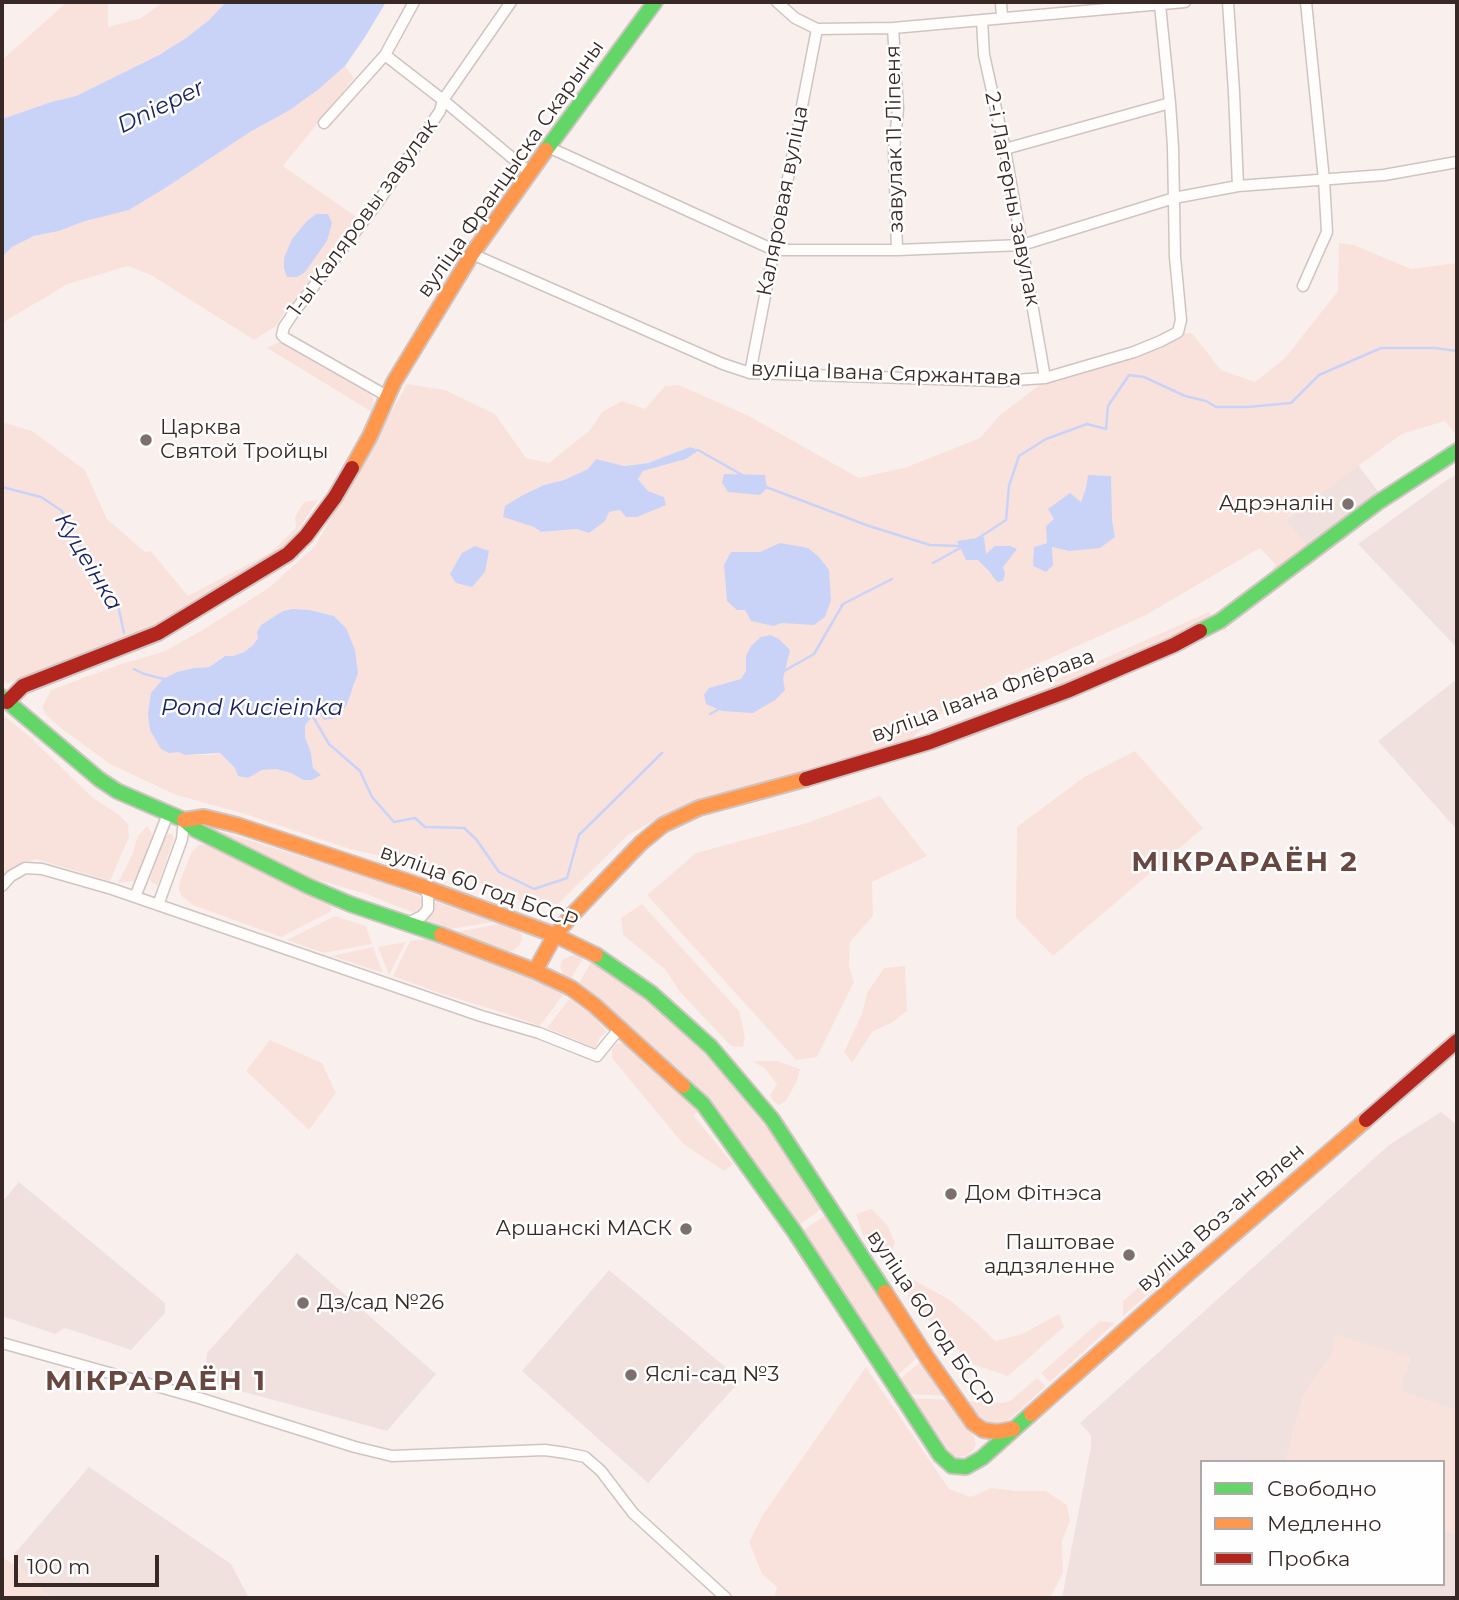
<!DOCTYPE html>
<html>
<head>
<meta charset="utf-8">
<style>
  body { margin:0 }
  #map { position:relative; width:1459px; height:1600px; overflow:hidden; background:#f9f0ee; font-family:Montserrat,sans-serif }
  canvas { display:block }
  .frame { position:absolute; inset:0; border:4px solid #382926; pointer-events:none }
  .legend { position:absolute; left:1200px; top:1460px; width:245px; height:126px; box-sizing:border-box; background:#fefefe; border:2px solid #afa9a8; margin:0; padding:9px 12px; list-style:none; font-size:21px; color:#382926 }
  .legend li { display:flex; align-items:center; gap:14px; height:35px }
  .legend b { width:35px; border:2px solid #afa9a8 }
  .scale { position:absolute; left:14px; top:1555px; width:145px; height:32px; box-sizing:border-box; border:4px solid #382926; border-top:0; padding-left:9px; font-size:21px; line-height:24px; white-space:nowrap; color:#382926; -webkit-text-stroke:5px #fefefe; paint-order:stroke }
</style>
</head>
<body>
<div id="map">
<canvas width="1459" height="1600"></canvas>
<div class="frame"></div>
<ul class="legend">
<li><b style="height:9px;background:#63d668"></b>Свободно</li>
<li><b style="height:9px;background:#ff974d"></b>Медленно</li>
<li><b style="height:9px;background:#b3261e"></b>Пробка</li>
</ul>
<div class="scale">100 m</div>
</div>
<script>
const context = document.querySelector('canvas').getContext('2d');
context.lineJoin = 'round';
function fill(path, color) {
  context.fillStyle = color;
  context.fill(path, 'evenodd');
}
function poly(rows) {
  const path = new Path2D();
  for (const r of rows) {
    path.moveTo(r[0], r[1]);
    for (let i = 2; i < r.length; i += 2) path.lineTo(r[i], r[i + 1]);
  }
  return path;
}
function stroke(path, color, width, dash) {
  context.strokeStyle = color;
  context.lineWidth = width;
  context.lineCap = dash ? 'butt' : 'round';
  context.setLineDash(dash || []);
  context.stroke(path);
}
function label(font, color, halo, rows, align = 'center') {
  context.font = font + ' Montserrat,sans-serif';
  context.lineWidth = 5;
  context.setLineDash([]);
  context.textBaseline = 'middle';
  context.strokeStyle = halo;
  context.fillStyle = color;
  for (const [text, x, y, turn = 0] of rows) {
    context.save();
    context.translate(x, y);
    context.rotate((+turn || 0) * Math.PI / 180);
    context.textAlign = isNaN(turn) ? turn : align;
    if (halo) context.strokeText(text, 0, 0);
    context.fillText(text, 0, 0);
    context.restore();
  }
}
fill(poly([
  [1358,465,1380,494,1308,548,1285,520],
  [1457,474,1457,648,1358,544,1444,482],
  [1457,679,1457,830,1378,741],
  [1441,1112,1457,1125,1457,1411,1399,1391,1410,1358,1331,1357,1304,1394,1286,1462,1202,1462,1202,1584,1443,1584,1443,1529,1457,1535,1457,1598,1062,1598,1091,1447,1091,1435,1080,1423,1389,1145],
  [19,1182,165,1303,165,1313,131,1350,65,1328,55,1334,2,1316,2,1202],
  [297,1253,436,1374,387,1431,204,1381,207,1353],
  [609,1270,741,1380,648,1483,522,1371],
  [89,1467,231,1564,249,1598,54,1598,44,1593,20,1569,15,1553]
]), '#f0e1de');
fill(poly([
  [67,2,108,2,108,27,141,18,163,2,226,2,209,20,186,38,159,55,76,96,51,102,2,119,2,60],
  [345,66,354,78,283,166,358,218,282,316,276,326,254,340,151,275,128,266,68,284,2,323,2,257,12,247,34,236,59,231,85,221,170,185,250,132,290,110,319,89],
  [316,214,328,214,327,241,320,251,307,221],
  [1339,243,1354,245,1411,269,1457,263,1457,436,1445,421,1402,434,1317,496,1285,519,1308,548,1277,572,1272,569,1276,565,1260,548,1146,615,1000,681,942,713,908,741,771,779,673,810,628,835,558,904,532,906,489,886,410,863,350,849,242,813,176,795,110,764,62,729,46,715,42,707,51,690,118,665,165,651,206,628,270,587,315,546,407,384,445,390,495,414,526,458,549,463,590,430,602,412,622,401,645,409,665,386,679,385,749,416,859,478,907,467,980,438,999,416,1056,372,1124,352,1173,334,1192,333,1221,370,1255,382,1285,358,1338,291],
  [690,447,686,459,643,471,638,479,648,491,664,497,665,505,654,509,620,510,609,512,578,529,541,532,534,527,523,495,544,485,564,480,588,469,596,459,623,466,648,463],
  [1086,488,1112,519,1115,537,1069,551,1051,547,1034,547,1047,543,1055,519,1049,509,1070,494,1081,502],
  [310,610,334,616,346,628,355,685,351,691,347,704,317,708,305,726,305,737,311,753,313,768,320,774,303,780,291,773,276,769,262,770,248,778,238,776,235,768,220,753,213,755,185,755,179,751,194,668,209,667,224,656,233,656,244,652,253,645,258,638],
  [279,342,370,394,374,399,372,412,267,348],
  [2,422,32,431,85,470,107,519,145,552,151,551,188,596,271,552,296,528,295,517,304,502,318,500,292,539,258,568,167,622,7,684,2,680],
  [1209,612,1214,619,1175,639,1056,689,1051,682],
  [2,714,29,736,93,798,118,814,128,824,129,837,110,881,36,859,14,867,2,877],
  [1135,751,1203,828,1053,956,1016,918,1017,827,1084,777],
  [880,796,927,856,872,882,873,916,850,942,849,966,854,982,817,1057,796,1060,647,895,696,853,807,823],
  [200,825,384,882,420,897,423,901,423,907,420,912,414,913,366,894,308,877],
  [147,826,152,833,151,847,142,871,134,881,118,883,132,855,138,836],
  [169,834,172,834,174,838,159,882,157,885,151,883,150,879,165,836],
  [199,845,205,845,215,847,297,888,330,905,332,909,330,912,281,937,193,905,182,896,179,890,180,881,192,851],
  [433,901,494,922,450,929,425,919,430,915,433,907],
  [642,904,739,1011,745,1037,743,1047,731,1046,679,991,666,970,623,935,621,918],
  [335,916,366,926,372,944,324,953,287,940],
  [499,924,517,930,521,934,522,939,519,946,513,951,504,951,456,932],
  [427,939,539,982,563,995,540,1026,501,1012,445,995,393,976,410,941],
  [406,942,389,975,378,947],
  [373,947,383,973,332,956],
  [574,954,584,957,570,980,563,974,560,967,562,960],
  [591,962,611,974,656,1008,702,1051,732,1084,774,1137,823,1208,797,1226,740,1141,701,1096,619,1020,605,1003,578,985],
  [905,966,907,1011,893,1022,872,1032,852,1063,844,1052,862,1014,867,993,884,968],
  [569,999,591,1014,607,1032,600,1037,595,1048,547,1028],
  [270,1040,322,1063,336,1093,309,1130,246,1071],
  [624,1042,659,1071,699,1111,694,1116,733,1164,724,1171,683,1144,612,1058,612,1050,616,1044],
  [753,1061,777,1061,800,1069,797,1081,786,1101,779,1105,773,1101,770,1095,777,1084,764,1068],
  [872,1209,887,1225,895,1243,890,1256,863,1235,856,1214],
  [826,1215,919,1356,897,1376,801,1232],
  [1167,1262,1171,1266,1170,1275,1123,1316,1123,1301],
  [910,1278,950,1300,977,1323,995,1341,1022,1334,1059,1314,1064,1327,1008,1376,972,1364,908,1299],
  [1100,1321,1115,1323,1050,1382,1041,1373],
  [1336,1335,1410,1357,1400,1391,1457,1411,1457,1535,1443,1529,1443,1462,1286,1462,1304,1394,1331,1357],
  [922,1360,946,1396,909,1394,899,1380],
  [866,1367,949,1489,971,1497,991,1488,1016,1491,1046,1491,1067,1505,1070,1521,1062,1541,1063,1573,1050,1598,774,1598,777,1587,762,1574,749,1542,764,1513],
  [1037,1378,1046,1386,1009,1420,1001,1426,993,1428,977,1420,964,1401,1002,1403,1010,1401],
  [912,1398,949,1400,974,1437,976,1444,973,1451,966,1456,957,1457,951,1453],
  [2,1557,20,1569,44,1593,52,1598,2,1598]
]), '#fae2dc');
fill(poly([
  [226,2,386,2,365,37,345,66,319,89,290,110,250,132,170,185,129,210,85,221,59,231,34,236,12,247,2,257,2,119,51,102,76,96,159,55,186,38,209,20],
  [316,214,328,214,332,223,327,241,305,272,297,277,287,277,284,268,284,258,292,239,307,221],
  [690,447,699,450,686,459,643,471,638,479,648,491,664,497,666,505,637,517,626,517,620,510,609,512,605,521,589,533,577,529,541,532,534,527,503,517,505,506,523,495,544,485,564,480,588,469,596,459,624,466,648,463],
  [724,474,765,475,767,488,760,495,728,492,722,483],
  [1088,475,1111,476,1112,519,1115,537,1100,548,1069,551,1052,547,1053,565,1046,572,1033,566,1034,547,1047,543,1046,526,1054,519,1048,509,1070,493,1081,502,1086,488],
  [984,537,986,554,995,546,1010,546,1017,549,1003,567,1005,574,1003,581,997,582,989,571,978,560,966,560,957,541],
  [780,543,808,548,819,557,829,570,831,600,825,617,814,625,781,623,774,626,751,621,745,610,737,610,727,601,724,565,731,552,760,552],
  [475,546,489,551,485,572,472,587,456,583,450,574,462,553],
  [293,609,310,610,334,616,346,628,355,650,358,673,347,704,343,711,336,718,324,720,317,709,305,726,305,737,311,753,313,768,321,775,312,780,303,780,291,773,276,769,262,770,248,778,238,776,235,768,220,753,185,755,179,752,169,753,161,749,150,730,148,714,151,693,163,679,177,672,194,668,209,667,225,656,233,656,244,652,253,645,258,638,257,632,261,625,283,611],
  [770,635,779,639,790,650,783,679,785,690,775,700,753,713,722,711,706,704,704,695,709,688,741,679,746,671,746,656,751,646,761,637]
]), '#c9d3f8');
stroke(poly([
  [698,450,744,476],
  [2,487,41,497,62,511,70,530,118,605,124,633],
  [766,487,869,526,930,545,959,546],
  [977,539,1006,520,1009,486,1019,456,1046,439,1087,424,1106,429,1108,406,1129,375,1144,377,1185,396,1206,401,1216,407,1247,407,1291,403,1319,375,1381,348,1435,348,1457,351],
  [933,563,962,547],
  [134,669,144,674,164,679],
  [784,671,814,654,843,604,892,579],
  [710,714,721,708],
  [312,715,329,744,360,771,372,797,394,822,415,818,425,827,464,828,476,839,499,872,534,889,567,878,579,835,662,753]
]), '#c9d3f8', 2.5);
const street = poly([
  [777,2,795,18,817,29,893,28,1185,2],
  [1001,2,1002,18],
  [1228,2,1234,92,1238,186],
  [982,20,984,55,1005,149,1045,378],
  [893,28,898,109,894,150,897,250],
  [385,55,443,100,529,172],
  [324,123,385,55,414,2],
  [548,147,774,250,897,250,1022,245,1174,198,1238,186,1384,175,1457,162],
  [1005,149,1170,103],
  [472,254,723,364,750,373,999,381,1045,378,1134,352,1161,341,1178,332,1181,320,1175,257,1173,147,1170,103,1160,5],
  [1303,286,1327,232,1324,180,1306,2],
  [750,373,817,29],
  [387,396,285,338,282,335,284,327,294,312,378,202,440,111,443,100,511,2],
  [2,886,11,876,25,868,42,869,112,889,481,1016,539,1033,597,1056,619,1029],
  [135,897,168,814],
  [158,905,182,839,184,820],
  [408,923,422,916,428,909,428,896,424,887],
  [2,1343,199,1398,355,1447,392,1456,545,1450,566,1453,585,1457,601,1471,633,1513,726,1598]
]);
const fast = poly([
  [546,150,655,2],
  [1200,631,1220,621,1377,503,1457,451],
  [2,697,99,779,117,791,184,820,196,830,308,886,350,904,441,935],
  [596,955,651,993,711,1047,772,1119,885,1292],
  [683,1086,703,1104,794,1231,940,1455,952,1466,966,1467,982,1458,1031,1414]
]);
const slow = poly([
  [352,468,370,436,394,382,472,254,546,150],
  [184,820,204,817,237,825,424,887,555,935,596,955],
  [441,935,535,971,571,988,594,1005,683,1086],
  [535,971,555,935,572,915,641,843,663,825,699,808,806,779],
  [885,1292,928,1359,973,1423,983,1430,997,1432,1013,1429],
  [1031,1414,1189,1273,1366,1120]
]);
const jam = poly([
  [7,702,23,686,158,633,288,554,306,536,335,497,352,468],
  [806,779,930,742,1067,691,1174,645,1200,631],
  [1366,1120,1457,1041]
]);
stroke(street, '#cfc4c1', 13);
stroke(fast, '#cfc4c1', 18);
stroke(slow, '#cfc4c1', 18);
stroke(jam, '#cfc4c1', 18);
stroke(street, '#fefdfc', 10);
stroke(fast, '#63d668', 14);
stroke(slow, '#ff974d', 14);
stroke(jam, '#b3261e', 14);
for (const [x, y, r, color] of [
  [146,440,7,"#7c6f6c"],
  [1348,504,7,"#7c6f6c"],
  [951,1194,7,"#7c6f6c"],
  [686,1229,7,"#7c6f6c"],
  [1129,1255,7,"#7c6f6c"],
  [303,1303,7,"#7c6f6c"],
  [631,1375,7,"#7c6f6c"]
]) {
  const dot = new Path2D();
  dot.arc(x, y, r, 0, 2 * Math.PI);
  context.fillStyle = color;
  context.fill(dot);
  stroke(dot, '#fefefe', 2.5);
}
label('21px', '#382926', '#fefefe', [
  ["завулак 11 Ліпеня",895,139,-91],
  ["вуліца Францыска Скарыны",511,169,-55],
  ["2-і Лагерны завулак",1012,199,79],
  ["Каляровая вуліца",783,201,-79],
  ["1-ы Каляровы завулак",363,218,-54],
  ["вуліца Івана Сяржантава",886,374,2],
  ["вуліца Івана Флёрава",983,696,-20],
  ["вуліца 60 год БССР",479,887,20],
  ["вуліца Воз-ан-Влен",1221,1218,-41],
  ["вуліца 60 год БССР",930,1319,56]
]);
label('21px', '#382926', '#fefefe', [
  ["Царква",160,428],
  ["Святой Тройцы",160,452],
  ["Адрэналін",1334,504,"right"],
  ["Дом Фітнэса",965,1194],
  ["Аршанскі МАСК",672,1229,"right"],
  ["Паштовае",1115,1243,"right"],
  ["аддзяленне",1115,1267,"right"],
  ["Дз/сад №26",317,1303],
  ["Яслі-сад №3",645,1375]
], 'left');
label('italic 23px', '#1a2362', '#fefefe', [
  ["Dnieper",161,107,-26],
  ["Куцеінка",88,562,59],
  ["Pond Kucieinka",252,708]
]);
context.letterSpacing = '2px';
label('bold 28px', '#684740', '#fefefe', [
  ["МІКРАРАЁН 2",1245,863],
  ["МІКРАРАЁН 1",156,1382]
]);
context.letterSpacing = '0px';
</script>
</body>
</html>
